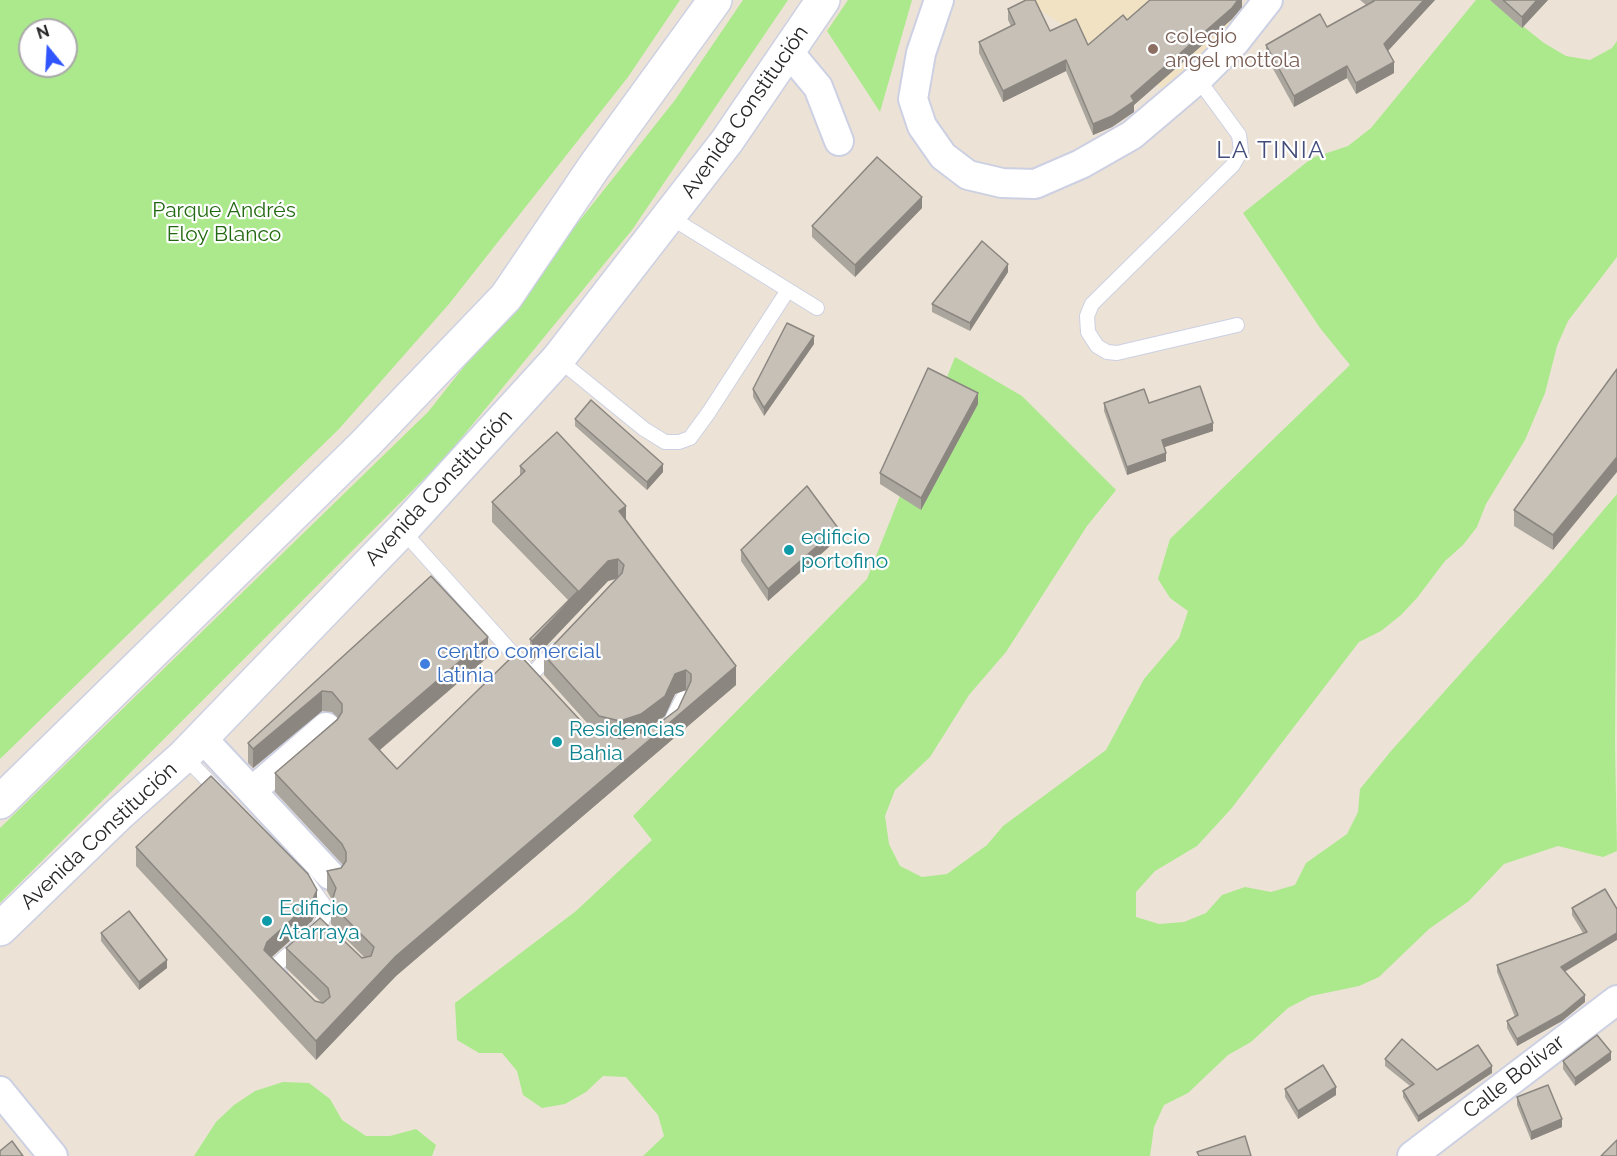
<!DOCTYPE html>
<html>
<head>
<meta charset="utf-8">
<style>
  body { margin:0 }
  #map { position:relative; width:1617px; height:1156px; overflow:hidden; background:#ece3d6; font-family:Raleway,sans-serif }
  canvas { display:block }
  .north { position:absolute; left:18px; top:18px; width:60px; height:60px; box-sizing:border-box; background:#fff; border:2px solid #a9a9a9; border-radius:50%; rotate:342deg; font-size:16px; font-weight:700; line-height:24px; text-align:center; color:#272727 }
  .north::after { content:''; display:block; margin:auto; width:21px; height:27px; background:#3055ff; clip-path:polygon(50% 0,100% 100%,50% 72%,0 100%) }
</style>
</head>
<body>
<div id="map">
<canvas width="1617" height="1156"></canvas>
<div class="north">N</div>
</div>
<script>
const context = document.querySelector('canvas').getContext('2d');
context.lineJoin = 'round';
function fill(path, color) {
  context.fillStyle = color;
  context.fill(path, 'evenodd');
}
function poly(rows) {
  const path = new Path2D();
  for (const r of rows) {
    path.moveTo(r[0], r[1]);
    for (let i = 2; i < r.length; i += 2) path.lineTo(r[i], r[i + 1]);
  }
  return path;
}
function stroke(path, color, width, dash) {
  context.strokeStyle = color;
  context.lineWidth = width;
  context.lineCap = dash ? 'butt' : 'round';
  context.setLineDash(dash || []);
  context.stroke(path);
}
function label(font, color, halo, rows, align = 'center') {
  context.font = font + ' Raleway,sans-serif';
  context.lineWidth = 4.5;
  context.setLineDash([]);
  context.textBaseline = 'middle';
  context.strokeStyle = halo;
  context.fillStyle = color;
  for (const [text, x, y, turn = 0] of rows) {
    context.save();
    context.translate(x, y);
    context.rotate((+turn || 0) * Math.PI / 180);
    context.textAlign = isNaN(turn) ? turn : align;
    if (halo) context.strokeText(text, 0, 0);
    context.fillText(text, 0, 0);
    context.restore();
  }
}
fill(poly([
  [1024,0,1235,0,1245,6,1168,92]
]), '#f0e2c3');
fill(poly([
  [0,0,680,0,628,77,449,304,339,429,0,759],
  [30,30,66,30,66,66,30,66],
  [743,0,788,0,632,230,445,458,0,903,0,828,428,412,675,100],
  [848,0,912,0,880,112,827,31],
  [1476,0,1490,0,1544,43,1566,56,1590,60,1612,48,1617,41,1617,257,1568,321,1557,346,1545,393,1525,440,1486,504,1477,527,1463,545,1445,561,1417,598,1401,615,1381,631,1359,642,1231,809,1197,846,1155,871,1136,892,1136,917,1159,924,1184,922,1206,913,1222,895,1245,887,1271,892,1295,885,1306,863,1347,834,1358,812,1360,789,1391,751,1547,577,1617,494,1615,744,1617,851,1603,857,1558,846,1504,864,1469,901,1429,929,1379,977,1359,986,1311,996,1288,1008,1251,1042,1228,1055,1188,1093,1164,1105,1154,1127,1150,1156,643,1156,664,1136,658,1115,626,1077,603,1076,586,1092,565,1104,542,1108,523,1095,517,1071,502,1053,479,1053,457,1040,455,1003,576,911,652,840,633,816,867,579,955,357,1022,396,1116,490,1087,526,1006,652,969,695,930,757,895,790,885,816,889,844,900,866,922,877,947,874,987,845,1003,826,1106,750,1144,679,1179,638,1188,611,1170,598,1158,579,1170,539,1350,365,1320,328,1243,213,1312,158,1348,146,1371,128],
  [283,1082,309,1083,330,1099,342,1120,366,1136,390,1136,416,1129,436,1145,432,1156,194,1156,216,1122,234,1105,255,1091]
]), '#abe98c');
const lane = poly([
  [1198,79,1239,135,1241,151,1233,165,1092,304,1087,316,1088,332,1097,346,1107,352,1117,353,1237,325],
  [670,217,817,308],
  [558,359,644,429,665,442,679,442,690,438,709,412,788,290],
  [402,530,525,667],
  [531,675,555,650],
  [670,723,683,698],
  [184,756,219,792],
  [281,975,273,968,320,926,326,913,327,909,306,880]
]);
const street = poly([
  [939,0,921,53,913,99,922,126,943,156,968,175,1002,183,1035,184,1081,164,1132,135,1198,79,1235,42,1268,0],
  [788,51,818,87,839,141],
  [202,738,330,875],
  [253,790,326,727],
  [0,1091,53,1156],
  [1412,1156,1617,1000]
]);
const secondary = poly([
  [0,802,366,443,506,297,594,167,715,0],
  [0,929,119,814,184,756,402,530,558,359,727,141,823,0]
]);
stroke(lane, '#ccd0e2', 16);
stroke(street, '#ccd0e2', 32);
stroke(secondary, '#ccd0e2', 36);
stroke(lane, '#fff', 14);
stroke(street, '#fff', 28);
stroke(secondary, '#fff', 33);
fill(poly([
  [1242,0,1242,7,1232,19,1134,105,1134,112,1112,127,1093,135,1066,71,1003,102,979,53,979,42,1011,26,1008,20,1008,9,1050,31,1088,45,1127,20],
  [1360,0,1435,0,1388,51,1394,73,1356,94,1347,78,1294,107,1266,56,1266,45,1327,27,1366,5],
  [1490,0,1548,0,1522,28],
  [922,208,855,277,812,237,812,226],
  [1008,272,970,331,932,312,932,304],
  [814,344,764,416,753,397,753,389],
  [1617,369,1553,550,1514,526,1514,510],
  [1104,403,1149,403,1213,431,1164,447,1166,461,1127,475,1104,411],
  [978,404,921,510,880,484,880,473],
  [575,419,663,472,647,490,575,426],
  [520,466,626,520,736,685,396,976,316,1060,136,866,136,847,317,910,312,921,272,957,315,1001,322,1003,286,968,286,948,364,957,331,924,331,904,332,900,327,891,327,871,341,868,343,865,275,792,275,773,338,718,332,712,322,711,253,768,248,763,248,743,431,576,488,657,380,750,397,769,592,733,597,734,544,675,544,655,616,579,608,581,532,661,530,659,530,639,569,601,492,522,492,502,520,476],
  [686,690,687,690,678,709,650,730,644,732,665,716,675,694],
  [838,539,768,601,741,561,741,550],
  [1572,908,1617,909,1565,971,1585,1002,1562,1021,1517,1046,1507,1028,1507,1021,1515,1017,1497,972,1497,965,1583,933,1572,915],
  [101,933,167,968,139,990,101,941],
  [1385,1059,1437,1070,1492,1073,1418,1122,1403,1097,1403,1091,1410,1086,1385,1066],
  [1611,1060,1575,1086,1563,1069,1563,1061],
  [1285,1089,1336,1095,1298,1119,1285,1097],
  [1517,1097,1562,1127,1531,1140,1517,1105]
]), '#aaa59d');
fill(poly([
  [1238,0,1242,0,1242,7,1232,19,1134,105,1134,112,1112,127,1093,135,1093,124,1131,96],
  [1424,0,1435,0,1384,55,1384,44],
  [1537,0,1548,0,1522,28,1522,17],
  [1066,60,1066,71,1003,102,1003,91],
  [1394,62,1394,73,1356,94,1356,83],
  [1347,66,1347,78,1294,107,1294,96],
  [922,197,922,208,855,277,855,265],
  [1008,264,1008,272,970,331,970,323],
  [814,336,814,344,764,416,764,408],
  [978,393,978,404,921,510,921,498],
  [1213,423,1213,431,1162,448,1162,440],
  [1166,453,1166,461,1127,475,1127,467],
  [1617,457,1617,472,1553,550,1553,535],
  [663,464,663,472,647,490,647,482],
  [626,506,626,525,619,511],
  [838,528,838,539,768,601,768,589],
  [618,559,618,578,608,581,532,661,532,641,608,561],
  [488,637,488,657,369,759,369,739],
  [736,666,736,685,396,976,316,1060,316,1041,396,956],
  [686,670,686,690,675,694,665,716,641,734,620,741,620,721,675,674],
  [322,691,322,711,253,768,253,749],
  [317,890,317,910,312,921,267,961,264,950,267,942],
  [1617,933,1617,940,1561,974,1561,967],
  [167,960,167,968,139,990,139,982],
  [1585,995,1585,1002,1562,1021,1517,1046,1517,1039],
  [1611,1052,1611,1060,1575,1086,1575,1078],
  [1492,1066,1492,1073,1418,1122,1418,1116],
  [1336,1087,1336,1095,1298,1119,1298,1111],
  [1562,1119,1562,1127,1531,1140,1531,1132]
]), '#8b8680');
const building = poly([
  [1026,0,1035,0,1050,31,1076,19,1088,45,1123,15,1127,20,1150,0,1238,0,1232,8,1131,96,1134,101,1112,116,1093,124,1066,60,1003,91,979,42,1015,24,1008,9,1026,0],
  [1373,0,1424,0,1384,44,1394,62,1356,83,1347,66,1294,96,1266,45,1320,14,1327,27,1374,1,1373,0],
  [1503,0,1537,0,1522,17,1503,0],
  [877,157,922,197,855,265,812,226,877,157],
  [982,241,1008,264,970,323,932,304,982,241],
  [787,323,814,336,764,408,753,389,787,323],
  [928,368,978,393,921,498,880,473,928,368],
  [1617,369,1617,457,1553,535,1514,510,1617,369],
  [1200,386,1213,423,1162,440,1166,453,1127,467,1104,403,1144,389,1149,403,1200,386],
  [591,400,663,464,647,482,575,419,591,400],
  [557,432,626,506,619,511,736,666,396,956,316,1041,136,847,211,776,308,874,317,890,312,901,267,942,264,950,315,1001,323,1003,330,997,328,988,286,948,320,918,362,958,371,956,374,947,331,904,336,888,327,871,341,868,346,861,346,852,342,844,275,773,337,720,342,712,342,704,332,692,322,691,253,749,248,743,431,576,488,637,369,739,397,769,517,652,592,733,623,739,650,730,678,709,691,681,691,674,686,670,675,674,665,696,641,714,620,721,599,716,544,655,622,573,624,565,618,559,608,561,532,641,530,639,578,591,492,502,525,471,520,466,557,432],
  [807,486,838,528,768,589,741,550,807,486],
  [1605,889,1617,909,1617,933,1561,967,1585,995,1562,1014,1517,1039,1507,1021,1518,1015,1497,965,1587,932,1572,908,1605,889],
  [129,911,167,960,139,982,101,933,129,911],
  [1597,1035,1611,1052,1575,1078,1563,1061,1597,1035],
  [1402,1039,1437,1070,1478,1045,1492,1066,1418,1116,1403,1091,1414,1084,1385,1059,1402,1039],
  [1323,1065,1336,1087,1298,1111,1285,1089,1323,1065],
  [1548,1085,1562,1119,1531,1132,1517,1097,1548,1085],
  [1245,1136,1251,1156,1199,1156,1197,1152,1245,1136],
  [1617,1140,1617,1156,1601,1156,1617,1140],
  [12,1141,23,1156,0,1156,0,1151,12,1141]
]);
fill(building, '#c6c0b7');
stroke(building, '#8b8680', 1.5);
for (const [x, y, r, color] of [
  [1153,49,6,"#8d6e63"],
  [789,550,6,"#0f9aa8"],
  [425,664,6,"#3f7fe0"],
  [557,742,6,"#0f9aa8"],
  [267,921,6,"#0f9aa8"]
]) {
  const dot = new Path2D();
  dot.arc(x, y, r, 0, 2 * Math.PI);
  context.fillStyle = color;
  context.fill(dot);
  stroke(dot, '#fff', 2);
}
label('21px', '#785e54', '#fff', [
  ["colegio",1165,37],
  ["angel mottola",1165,61]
], 'left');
label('21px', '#272727', '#fff', [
  ["Avenida Constitución",745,112,-55],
  ["Avenida Constitución",439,488,-47],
  ["Avenida Constitución",99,836,-43],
  ["Calle Bolívar",1514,1077,-38]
]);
label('21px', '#236912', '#fff', [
  ["Parque Andrés",224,211],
  ["Eloy Blanco",224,235]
]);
label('21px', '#0d838f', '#fff', [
  ["edificio",801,538],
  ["portofino",801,562],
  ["Residencias",569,730],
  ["Bahia",569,754],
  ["Edificio",279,909],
  ["Atarraya",279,933]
], 'left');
label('21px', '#366cbe', '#fff', [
  ["centro comercial",437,652],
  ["latinia",437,676]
], 'left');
context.letterSpacing = '1.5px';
label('24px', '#444d7b', '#fff', [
  ["LA TINIA",1271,151]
]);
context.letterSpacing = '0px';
</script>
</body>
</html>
